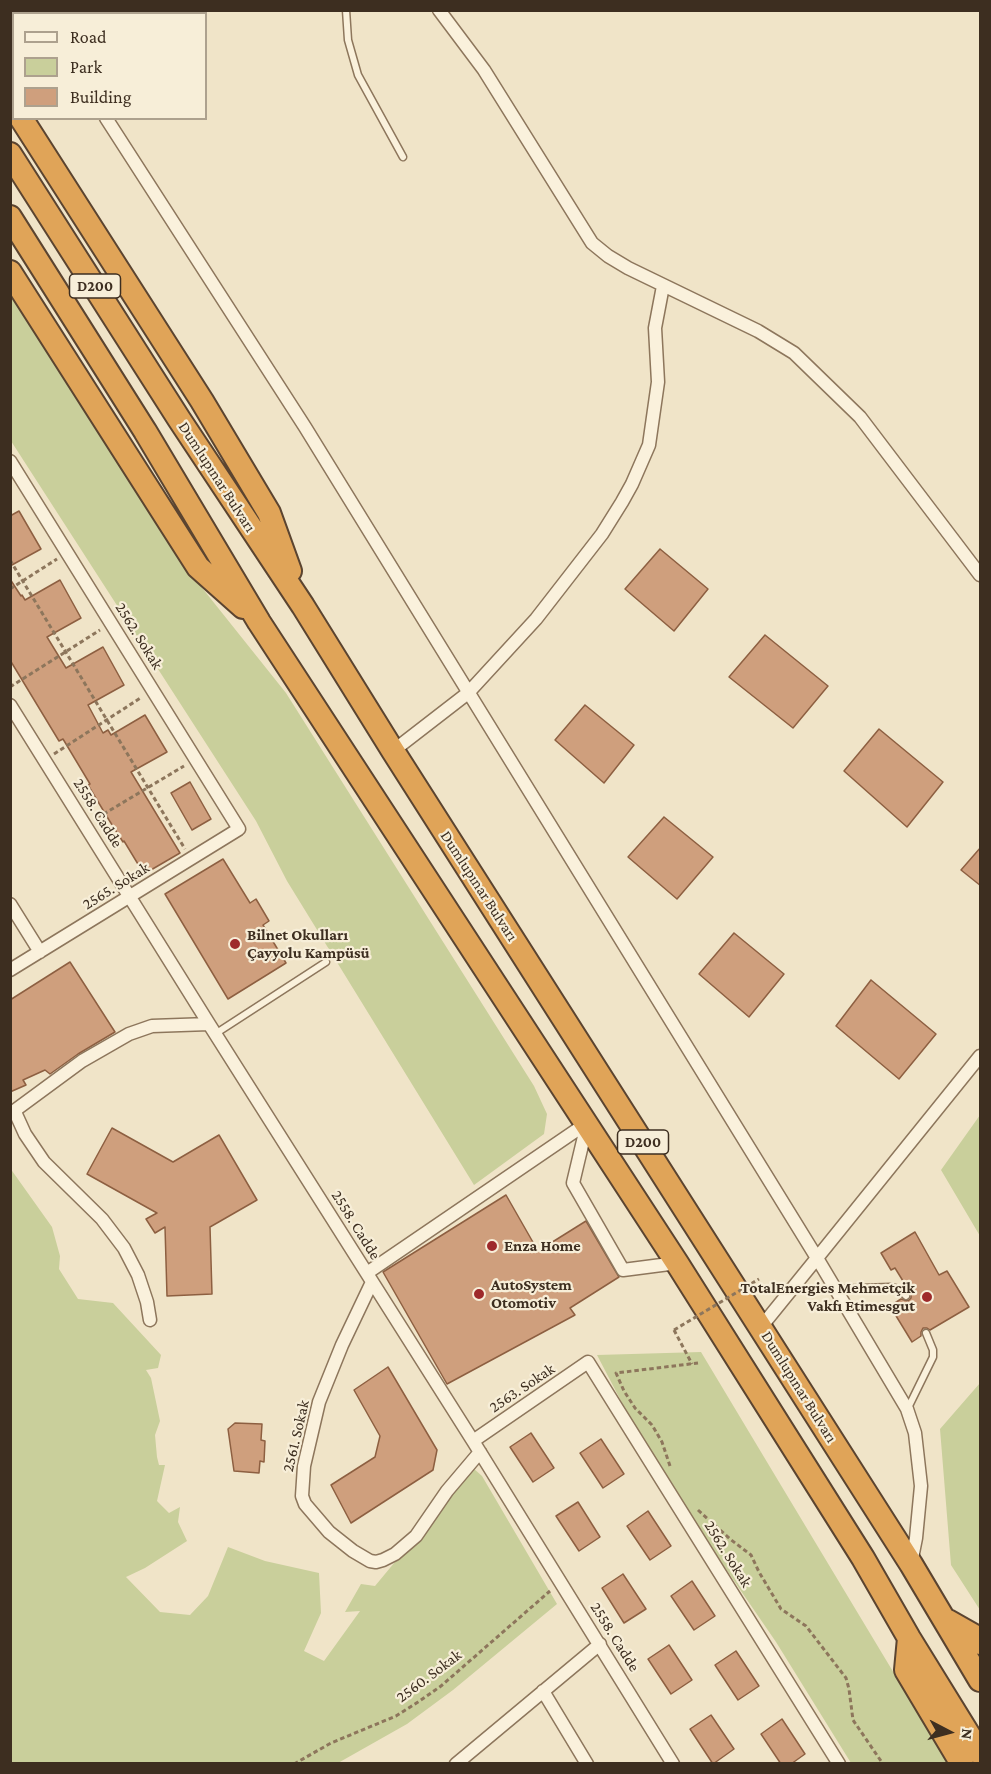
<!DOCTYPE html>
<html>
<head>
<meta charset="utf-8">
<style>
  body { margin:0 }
  #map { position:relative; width:991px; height:1774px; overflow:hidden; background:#f0e4c8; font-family:"Crimson Pro",serif }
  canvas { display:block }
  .frame { position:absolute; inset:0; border:12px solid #3d2e20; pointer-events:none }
  .legend { position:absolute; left:12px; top:12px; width:195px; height:108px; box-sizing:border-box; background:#f7eed8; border:2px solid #ada18e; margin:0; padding:8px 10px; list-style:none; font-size:18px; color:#3d2e20 }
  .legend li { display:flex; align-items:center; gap:12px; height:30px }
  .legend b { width:30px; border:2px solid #ada18e }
  .north { position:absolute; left:919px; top:1702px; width:60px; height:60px; -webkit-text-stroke:4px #f7eed8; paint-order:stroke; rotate:96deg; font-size:16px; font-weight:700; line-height:24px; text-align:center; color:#3d2e20 }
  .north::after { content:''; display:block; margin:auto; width:21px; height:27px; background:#3d2e20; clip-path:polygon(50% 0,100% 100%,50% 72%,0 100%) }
</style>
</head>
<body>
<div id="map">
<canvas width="991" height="1774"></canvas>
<div class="frame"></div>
<ul class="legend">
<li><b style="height:8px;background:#faf1dc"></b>Road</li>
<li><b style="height:16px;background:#c9cf9b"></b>Park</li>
<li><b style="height:16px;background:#cf9f7d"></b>Building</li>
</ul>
<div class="north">N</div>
</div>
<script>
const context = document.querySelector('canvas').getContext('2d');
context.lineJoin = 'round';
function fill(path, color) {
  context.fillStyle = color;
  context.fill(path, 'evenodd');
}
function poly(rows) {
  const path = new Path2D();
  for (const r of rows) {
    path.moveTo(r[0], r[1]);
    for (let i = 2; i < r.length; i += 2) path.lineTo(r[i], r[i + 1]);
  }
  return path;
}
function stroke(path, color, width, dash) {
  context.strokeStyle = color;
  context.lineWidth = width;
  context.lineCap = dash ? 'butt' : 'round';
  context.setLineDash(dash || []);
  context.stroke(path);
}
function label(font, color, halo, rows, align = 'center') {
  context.font = font + ' "Crimson Pro",serif';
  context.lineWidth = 4.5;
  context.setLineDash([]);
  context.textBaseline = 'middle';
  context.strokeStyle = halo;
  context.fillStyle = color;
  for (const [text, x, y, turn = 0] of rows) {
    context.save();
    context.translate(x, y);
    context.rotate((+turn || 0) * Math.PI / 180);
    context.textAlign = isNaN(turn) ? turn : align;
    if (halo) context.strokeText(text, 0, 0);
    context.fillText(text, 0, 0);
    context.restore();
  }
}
fill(poly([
  [10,294,195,579,286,693,534,1086,547,1114,544,1134,474,1185,287,881,256,821,11,441],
  [980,1115,980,1236,941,1170],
  [10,1168,52,1227,60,1256,59,1269,78,1299,113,1303,161,1355,158,1368,146,1370,151,1378,160,1421,155,1435,157,1457,159,1465,165,1465,157,1501,169,1513,180,1507,178,1522,187,1541,145,1568,126,1577,160,1612,190,1615,208,1596,228,1547,265,1561,319,1573,321,1613,304,1651,324,1661,360,1611,345,1612,361,1584,375,1586,473,1468,482,1476,557,1604,453,1690,407,1724,338,1763,11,1763],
  [701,1352,779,1482,948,1763,851,1763,776,1642,695,1524,632,1422,597,1355],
  [980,1383,980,1610,951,1565,940,1429]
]), '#c9cf9b');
const building = poly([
  [19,511,41,549,10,566,10,516,19,511],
  [660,549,708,589,674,631,625,589,660,549],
  [10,579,21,596,22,595,25,600,60,580,81,618,47,637,66,668,103,647,124,685,88,705,103,733,108,730,111,735,145,715,167,752,131,772,180,853,144,874,124,841,123,842,109,820,88,785,90,784,63,739,59,741,10,660,10,579],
  [765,635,828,686,793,728,729,677,765,635],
  [585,705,634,745,604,783,555,740,585,705],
  [879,729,943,782,907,827,844,771,879,729],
  [190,782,211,819,192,830,171,793,190,782],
  [664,817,713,857,677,899,628,857,664,817],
  [981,847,981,886,961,870,981,847],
  [223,859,250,903,256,899,269,921,263,925,286,963,228,999,165,894,223,859],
  [734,933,784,974,749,1017,699,974,734,933],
  [70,962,115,1032,78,1054,50,1074,45,1070,23,1080,26,1085,10,1092,10,1000,70,962],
  [871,980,936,1034,899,1079,836,1026,871,980],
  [112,1128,173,1162,219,1135,257,1200,210,1227,212,1294,167,1296,165,1227,155,1233,146,1219,157,1213,87,1174,112,1128],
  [506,1195,538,1251,586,1221,619,1277,570,1308,575,1315,447,1384,383,1272,506,1195],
  [915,1232,939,1275,947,1271,969,1307,930,1330,927,1328,923,1328,921,1332,921,1336,912,1342,890,1306,901,1299,908,1301,911,1298,911,1294,895,1268,891,1270,881,1253,915,1232],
  [388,1367,437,1450,433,1470,351,1523,331,1485,375,1457,380,1436,354,1390,388,1367],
  [235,1423,262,1424,261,1440,265,1441,264,1462,260,1461,259,1473,234,1471,228,1429,235,1423],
  [531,1433,554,1468,533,1482,510,1447,531,1433],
  [601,1439,624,1474,603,1488,580,1453,601,1439],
  [578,1502,600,1537,579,1551,556,1516,578,1502],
  [648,1511,671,1546,650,1560,627,1526,648,1511],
  [623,1574,646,1609,624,1623,602,1588,623,1574],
  [692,1581,715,1616,694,1630,671,1596,692,1581],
  [669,1645,692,1680,671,1694,648,1659,669,1645],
  [736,1651,759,1686,738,1700,715,1665,736,1651],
  [711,1715,734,1749,713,1764,690,1729,711,1715],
  [782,1719,805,1754,791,1764,781,1764,761,1734,782,1719]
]);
fill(building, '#cf9f7d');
stroke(building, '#8d5f41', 1.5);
const lane = poly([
  [346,10,348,40,358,75,403,157],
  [215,1034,326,962],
  [835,1289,890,1287,899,1289,906,1296],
  [908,1408,933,1357,933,1350,926,1333]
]);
const street = poly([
  [36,10,38,14],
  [439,10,484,70,592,243,608,256,628,268,758,331,794,353,860,417,980,575],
  [106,118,305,427,817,1258,761,1327],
  [10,461,239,829,10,970],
  [10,705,209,1024,473,1441,673,1764],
  [393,751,468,693,536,619,602,534,622,502,632,484,649,445,658,382,655,328,663,286],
  [10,904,40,952],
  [15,1112,25,1134,44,1162,102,1219,124,1248,138,1275,147,1302,150,1320],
  [10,1114,82,1061,129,1034,152,1026,209,1024],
  [587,1124,573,1183,623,1270,677,1263],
  [367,1273,587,1123],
  [372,1282,342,1345,319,1402,304,1466,302,1496,305,1504,329,1532,353,1551,370,1561,376,1562,383,1560,395,1554,416,1536,447,1491,480,1452],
  [473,1441,588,1362,839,1764],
  [911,1563,916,1538,921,1486,915,1433,907,1409,817,1258,980,1056],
  [543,1691,587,1764],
  [456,1764,600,1644]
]);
const highway = poly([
  [21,118,202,401,269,513,290,571],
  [10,154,179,419,303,606,393,751,911,1564,980,1680],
  [10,217,145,431,259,622,677,1263,863,1558,909,1638,980,1753],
  [10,272,198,567,243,607],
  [948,1621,978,1638,980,1643],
  [909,1638,906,1670,962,1764]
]);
stroke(lane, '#8d765c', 9);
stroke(street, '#8d765c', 15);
stroke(highway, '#5b4430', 26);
stroke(poly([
  [10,560,185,849],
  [10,589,57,559],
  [10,687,100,630],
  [54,754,142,697],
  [97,818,184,766],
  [674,1330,692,1364],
  [670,1466,662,1442,652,1425,635,1408,624,1391,616,1373,698,1363],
  [698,1510,730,1539,751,1555,759,1572,781,1609,806,1626,846,1678,849,1689,853,1720,883,1764],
  [294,1764,331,1743,396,1716,418,1702,441,1686,550,1591]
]), '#8d765c', 3, [4.5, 3]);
stroke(lane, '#faf1dc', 6);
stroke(street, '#faf1dc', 12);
stroke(highway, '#e0a458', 22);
stroke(poly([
  [674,1330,759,1279]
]), '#8d765c', 3, [4.5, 3]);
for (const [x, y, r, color] of [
  [235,944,6,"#9e2a2b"],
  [492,1246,6,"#9e2a2b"],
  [479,1294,6,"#9e2a2b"],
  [927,1297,6,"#9e2a2b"]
]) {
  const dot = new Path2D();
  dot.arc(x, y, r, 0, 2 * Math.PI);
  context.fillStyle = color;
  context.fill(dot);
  stroke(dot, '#f7eed8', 2);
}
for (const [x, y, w] of [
  [95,286,51],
  [643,1142,51]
]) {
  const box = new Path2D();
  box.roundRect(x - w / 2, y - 12, w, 24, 4.5);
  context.fillStyle = '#f7eed8';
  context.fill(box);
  stroke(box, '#3d2e20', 1.5);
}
label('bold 15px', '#3d2e20', null, [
  ["D200",95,286],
  ["D200",643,1142]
]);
label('16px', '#3d2e20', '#f7eed8', [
  ["Dumlupınar Bulvarı",217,477,57],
  ["2562. Sokak",139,636,58],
  ["2558. Cadde",98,813,58],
  ["2565. Sokak",116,886,-32],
  ["Dumlupınar Bulvarı",479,886,57],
  ["2558. Cadde",356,1225,58],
  ["Dumlupınar Bulvarı",799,1387,58],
  ["2563. Sokak",522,1388,-34],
  ["2561. Sokak",296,1436,-77],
  ["2562. Sokak",728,1554,58],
  ["2558. Cadde",615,1637,58],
  ["2560. Sokak",429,1676,-37]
]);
label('bold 16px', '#3d2e20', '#f7eed8', [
  ["Bilnet Okulları",247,935],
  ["Çayyolu Kampüsü",247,953],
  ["Enza Home",504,1246],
  ["AutoSystem",491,1285],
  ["Otomotiv",491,1303],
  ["TotalEnergies Mehmetçik",915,1288,"right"],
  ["Vakfı Etimesgut",915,1306,"right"]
], 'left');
</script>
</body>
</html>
